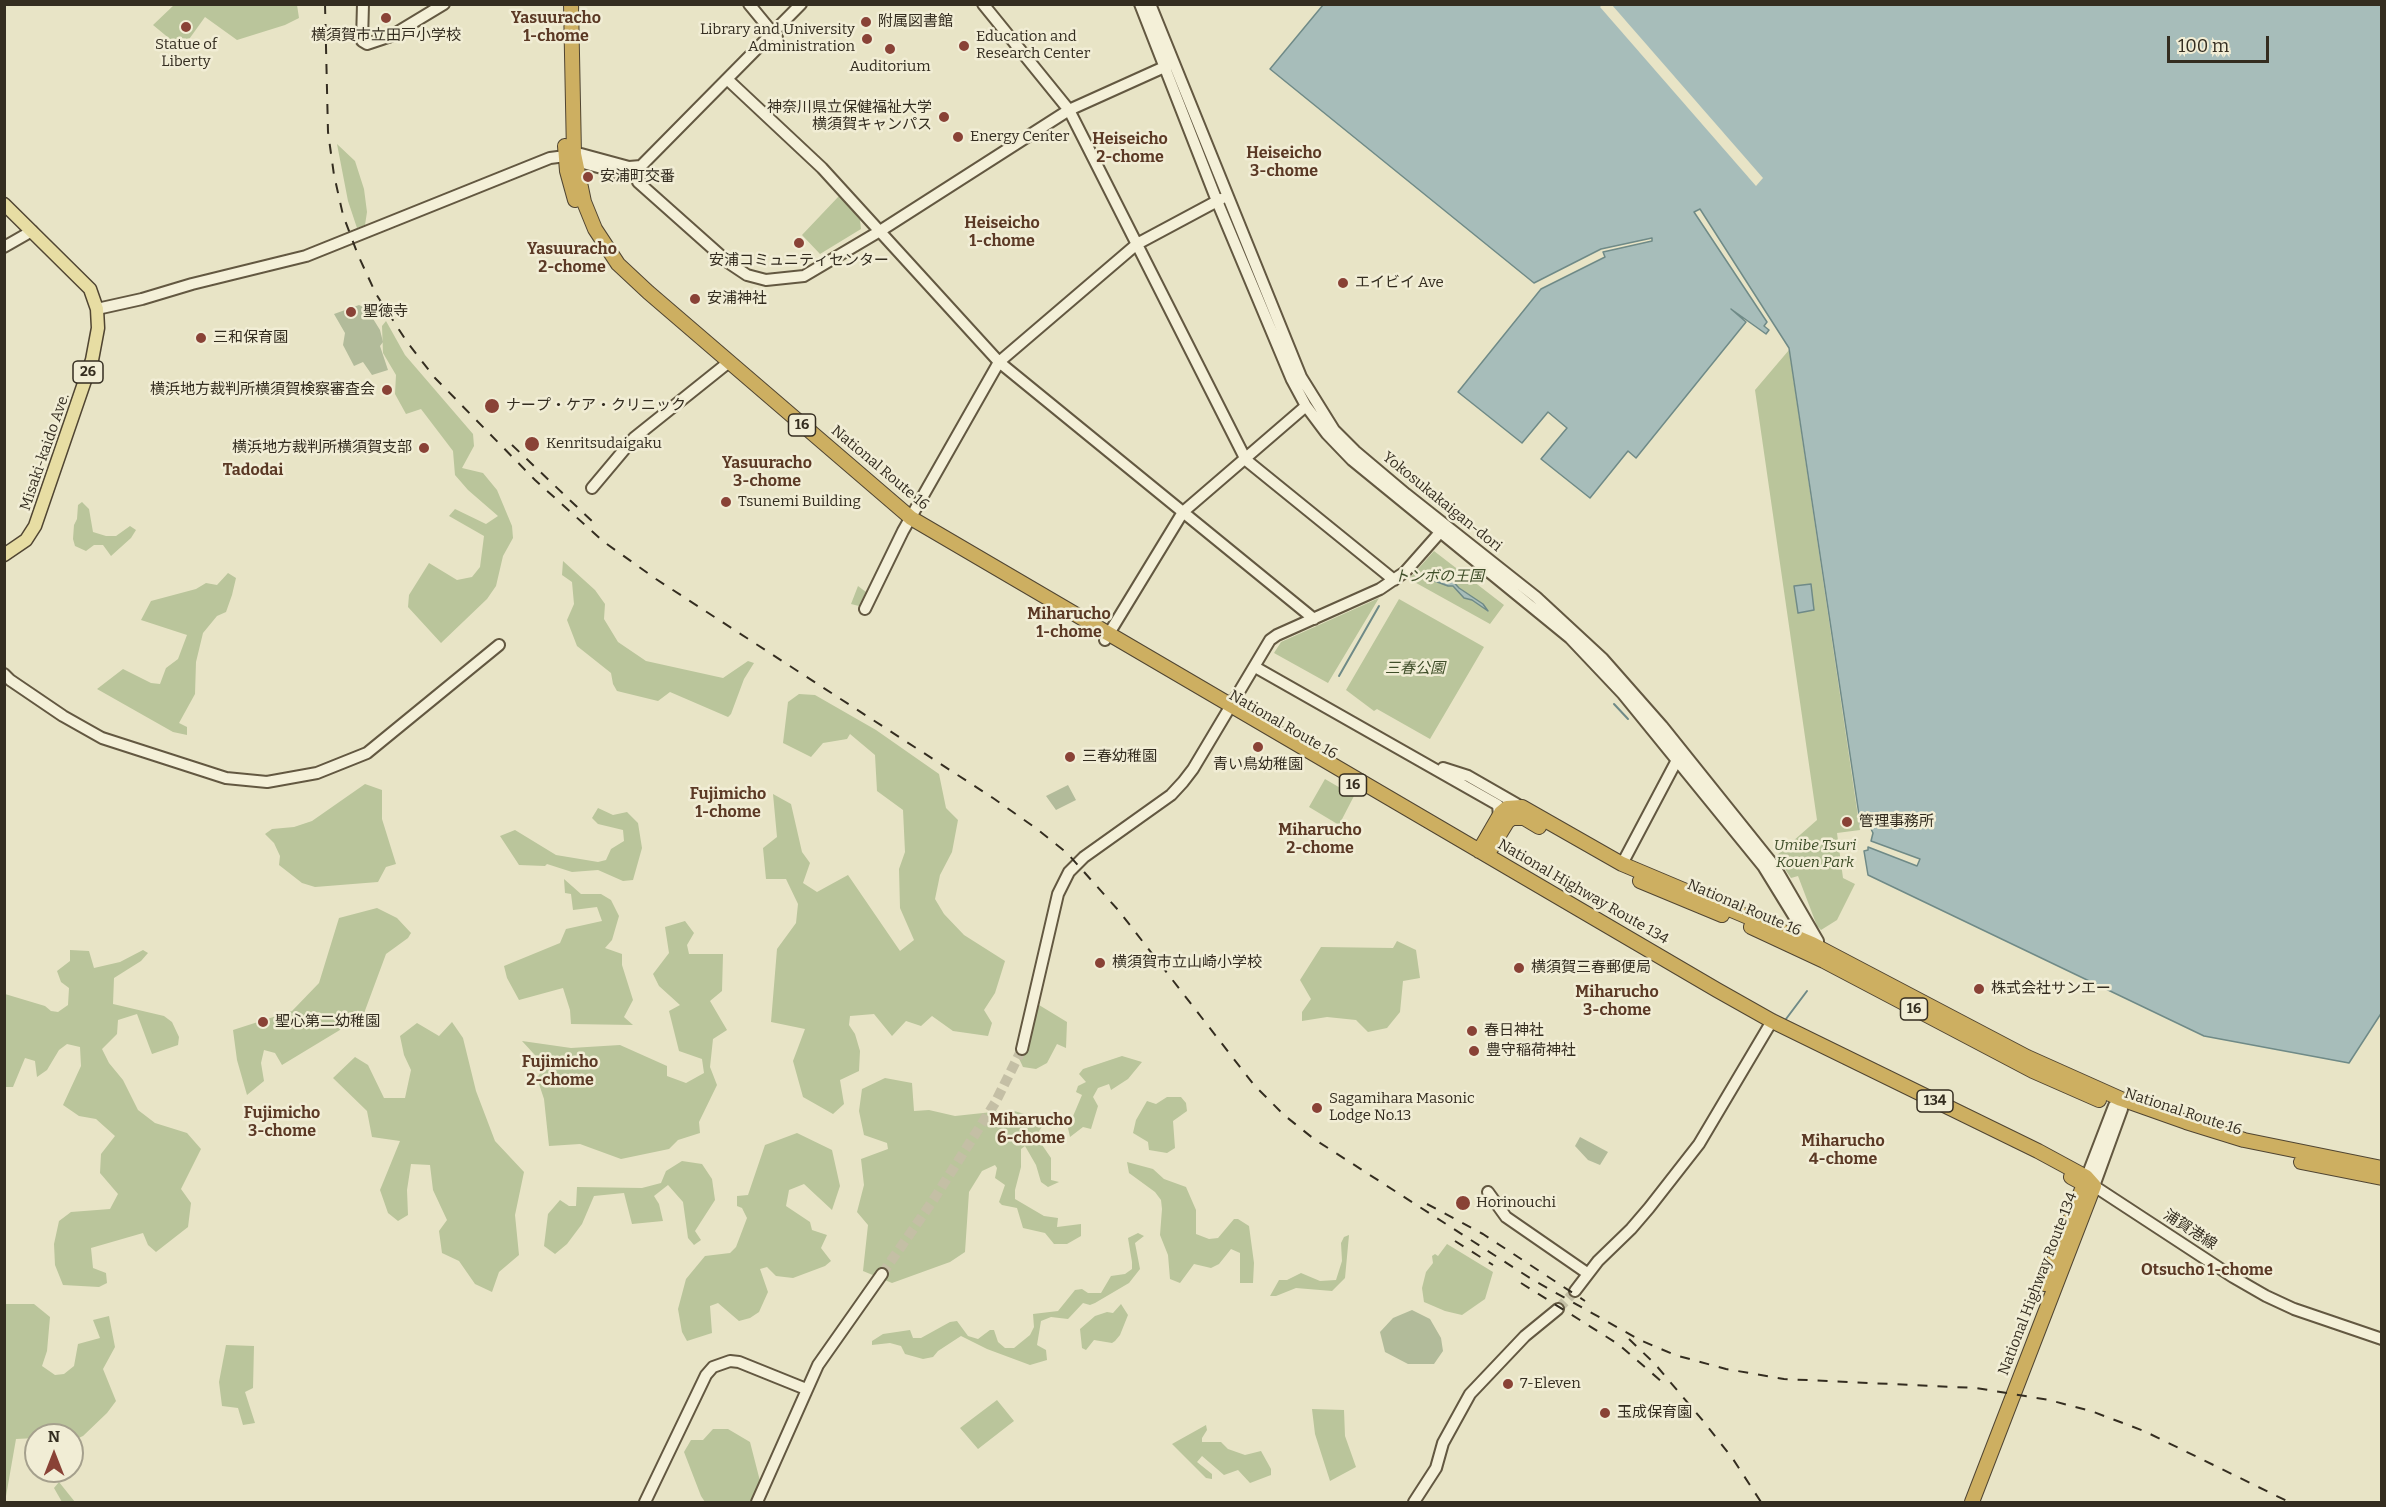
<!DOCTYPE html>
<html>
<head>
<meta charset="utf-8">
<style>
  body { margin:0 }
  #map { position:relative; width:2386px; height:1507px; overflow:hidden; background:#e8e4c6; font-family:Bitter,serif }
  canvas { display:block }
  .frame { position:absolute; inset:0; border:6px solid #342d20; pointer-events:none }
  .north { position:absolute; left:24px; top:1423px; width:60px; height:60px; box-sizing:border-box; background:#f1edd5; border:2px solid #a5a08d; border-radius:50%; rotate:0deg; font-size:16px; font-weight:700; line-height:24px; text-align:center; color:#342d20 }
  .north::after { content:''; display:block; margin:auto; width:21px; height:27px; background:#894236; clip-path:polygon(50% 0,100% 100%,50% 72%,0 100%) }
  .scale { position:absolute; left:2167px; top:36px; width:102px; height:27px; box-sizing:border-box; border:3px solid #342d20; border-top:0; padding-left:8px; font-size:18px; line-height:21px; white-space:nowrap; color:#342d20; -webkit-text-stroke:4px #f1edd5; paint-order:stroke }
</style>
</head>
<body>
<div id="map">
<canvas width="2386" height="1507"></canvas>
<div class="frame"></div>
<div class="north">N</div>
<div class="scale">100 m</div>
</div>
<script>
const context = document.querySelector('canvas').getContext('2d');
context.lineJoin = 'round';
function fill(path, color) {
  context.fillStyle = color;
  context.fill(path, 'evenodd');
}
function poly(rows) {
  const path = new Path2D();
  for (const r of rows) {
    path.moveTo(r[0], r[1]);
    for (let i = 2; i < r.length; i += 2) path.lineTo(r[i], r[i + 1]);
  }
  return path;
}
function stroke(path, color, width, dash) {
  context.strokeStyle = color;
  context.lineWidth = width;
  context.lineCap = dash ? 'butt' : 'round';
  context.setLineDash(dash || []);
  context.stroke(path);
}
function label(font, color, halo, rows, align = 'center') {
  context.font = font + ' Bitter,"Noto Sans JP",serif';
  context.lineWidth = 5;
  context.setLineDash([]);
  context.textBaseline = 'middle';
  context.strokeStyle = halo;
  context.fillStyle = color;
  for (const [text, x, y, turn = 0] of rows) {
    context.save();
    context.translate(x, y);
    context.rotate((+turn || 0) * Math.PI / 180);
    context.textAlign = isNaN(turn) ? turn : align;
    if (halo) context.strokeText(text, 0, 0);
    context.fillText(text, 0, 0);
    context.restore();
  }
}
fill(poly([
  [174,5,297,5,299,18,285,25,237,40,205,17,182,49,153,25],
  [337,144,355,161,364,189,367,212,365,225,357,228,348,201],
  [839,196,860,220,861,229,820,254,802,235],
  [386,321,405,355,473,434,474,446,462,468,483,473,497,490,512,526,513,538,503,556,496,586,487,599,441,643,408,607,409,595,429,563,457,580,472,577,480,567,484,536,449,516,455,509,486,524,498,516,468,490,455,475,453,451,421,409,406,414,395,394,396,375,383,353,382,326],
  [1789,350,1860,830,1837,833,1843,878,1855,884,1837,920,1821,930,1817,926,1798,876,1791,878,1776,856,1817,820,1755,390],
  [82,502,89,509,93,532,106,536,116,536,130,526,136,530,131,538,111,556,103,545,94,545,86,551,75,546,73,539,74,525,77,519,78,505],
  [1434,551,1504,605,1490,624,1409,579],
  [563,561,595,590,605,604,604,619,618,642,646,661,723,678,748,661,754,663,744,679,731,714,728,717,670,692,658,701,617,691,613,684,611,673,577,646,567,620,574,604,572,582,562,575],
  [228,573,236,578,232,595,226,612,217,616,203,633,196,662,195,694,179,723,187,727,187,735,173,732,97,689,123,669,151,683,160,684,166,668,178,659,187,635,141,620,151,601,196,589,206,583,217,585],
  [858,586,866,592,859,606,851,604],
  [1379,598,1328,683,1274,653,1281,642],
  [1399,599,1484,647,1430,739,1377,709,1374,711,1346,690],
  [799,694,815,695,876,730,939,774,946,808,958,820,952,852,940,875,935,899,944,914,964,935,1005,961,995,993,984,1010,992,1023,988,1036,953,1031,932,1016,921,1026,906,1021,892,1036,874,1014,850,1016,849,1025,855,1034,860,1051,859,1071,840,1080,844,1104,833,1114,803,1097,793,1061,805,1029,771,1022,777,949,796,923,798,904,786,879,766,879,763,848,777,837,773,794,791,804,802,852,810,863,803,883,817,892,848,875,900,951,914,940,900,908,899,869,905,852,903,810,877,791,875,755,850,734,847,739,823,743,811,757,783,743,788,702],
  [1325,779,1354,796,1339,825,1309,807],
  [365,784,382,790,382,819,396,864,386,867,378,882,315,887,302,883,279,865,280,856,274,843,265,834,272,829,294,827,312,821],
  [598,808,613,815,627,812,638,823,642,848,633,880,623,881,598,870,572,872,547,864,545,866,519,865,500,836,515,830,556,855,598,862,606,860,611,849,624,841,623,830,598,824,592,818],
  [564,879,581,894,601,894,611,900,619,916,612,940,605,948,622,954,622,965,633,1000,624,1017,633,1025,571,1024,570,1010,563,988,519,1000,507,978,504,966,560,943,566,929,602,921,597,907,573,910,571,894,565,893],
  [377,908,397,918,411,933,408,938,386,954,363,1016,282,1065,275,1053,264,1050,261,1063,264,1081,247,1095,237,1060,233,1030,292,1011,319,983,339,918],
  [685,921,694,933,687,945,689,954,723,954,722,991,710,1001,727,1030,713,1039,710,1067,717,1085,699,1122,700,1133,678,1140,669,1149,621,1159,580,1144,549,1146,544,1099,537,1078,545,1066,522,1041,571,1048,620,1045,667,1066,667,1076,686,1083,704,1073,702,1059,679,1051,669,1011,680,1005,659,986,653,974,669,953,665,927],
  [1397,941,1416,950,1420,978,1403,981,1400,1012,1387,1028,1368,1032,1356,1020,1327,1017,1302,1021,1302,1012,1311,999,1300,980,1321,947,1393,948],
  [70,950,89,951,94,968,120,962,143,950,148,953,141,961,114,978,113,1004,164,1016,172,1022,179,1037,178,1045,152,1054,137,1014,118,1020,117,1034,102,1049,109,1063,123,1080,138,1110,155,1123,187,1133,201,1149,181,1189,191,1203,188,1227,156,1252,148,1245,143,1233,91,1248,93,1268,106,1273,107,1283,99,1287,63,1285,55,1265,54,1244,59,1221,71,1212,110,1209,118,1194,100,1173,101,1154,115,1136,96,1119,79,1116,63,1105,81,1066,80,1047,67,1044,59,1050,47,1070,37,1077,35,1061,25,1058,13,1087,5,1087,5,994,45,1006,51,1011,58,1012,68,1005,69,988,61,982,57,971,70,961],
  [1039,1005,1067,1022,1066,1048,1057,1044,1047,1063,1036,1069,1023,1067,1015,1050,1031,1030],
  [452,1022,463,1038,476,1091,495,1141,524,1172,515,1215,519,1255,499,1272,492,1292,475,1284,459,1261,442,1253,439,1231,447,1220,433,1190,430,1165,411,1164,407,1190,408,1215,398,1221,388,1213,380,1190,400,1141,372,1137,367,1111,333,1078,355,1057,368,1065,384,1098,405,1098,411,1070,404,1055,400,1036,417,1023,439,1036],
  [1122,1056,1142,1062,1128,1079,1111,1090,1109,1084,1098,1088,1093,1097,1098,1106,1091,1129,1083,1127,1070,1137,1068,1128,1082,1095,1076,1092,1078,1086,1086,1082,1079,1074,1083,1069],
  [885,1078,912,1083,914,1111,929,1110,955,1116,1011,1110,1028,1115,1038,1115,1043,1125,1036,1136,1051,1158,1051,1180,1059,1182,1048,1187,1041,1182,1036,1165,1025,1146,1021,1149,1021,1167,1015,1190,1015,1199,1044,1216,1058,1218,1057,1227,1081,1224,1081,1236,1067,1244,1054,1244,1045,1233,1023,1228,1017,1208,1002,1205,999,1202,1005,1185,995,1178,997,1168,995,1165,982,1171,969,1192,965,1252,950,1262,892,1283,863,1271,868,1225,857,1212,864,1185,861,1159,888,1149,887,1143,864,1135,859,1111,862,1089],
  [1167,1097,1181,1097,1186,1103,1187,1111,1173,1121,1175,1148,1167,1153,1149,1150,1148,1142,1133,1133,1136,1120,1147,1101,1156,1104],
  [797,1133,832,1150,840,1186,832,1210,804,1184,789,1190,786,1206,810,1222,812,1230,827,1235,821,1248,831,1261,825,1266,793,1278,776,1276,767,1267,760,1269,768,1292,759,1312,750,1318,739,1321,718,1303,710,1306,712,1333,687,1341,682,1332,678,1309,686,1279,705,1256,730,1253,736,1247,747,1218,742,1208,737,1206,737,1196,748,1195,765,1145],
  [682,1161,702,1164,712,1179,715,1200,695,1231,701,1240,694,1245,688,1238,683,1202,668,1185,654,1196,659,1204,663,1221,632,1224,624,1193,594,1196,582,1224,567,1244,555,1254,544,1246,548,1214,560,1200,569,1206,576,1206,577,1187,642,1188,661,1183,666,1171],
  [1127,1162,1153,1169,1164,1179,1186,1187,1196,1210,1196,1234,1209,1239,1218,1238,1234,1219,1238,1219,1249,1226,1254,1263,1253,1283,1240,1283,1240,1253,1231,1249,1219,1264,1211,1268,1194,1264,1180,1283,1170,1279,1168,1255,1160,1235,1162,1209,1161,1200,1155,1192,1129,1173],
  [1138,1233,1144,1236,1135,1243,1140,1269,1129,1283,1095,1303,1090,1305,1083,1303,1068,1319,1051,1317,1041,1321,1037,1345,1046,1350,1047,1360,1030,1365,987,1349,961,1336,938,1351,933,1357,923,1359,905,1354,901,1346,890,1343,872,1345,872,1341,883,1334,910,1330,913,1338,921,1338,950,1322,957,1321,968,1336,978,1339,990,1330,994,1330,998,1342,1005,1348,1014,1348,1030,1335,1034,1327,1033,1314,1058,1311,1075,1290,1082,1289,1088,1293,1101,1293,1111,1276,1125,1274,1132,1269,1132,1262,1128,1238],
  [1349,1235,1345,1278,1332,1291,1296,1288,1276,1296,1270,1296,1279,1280,1287,1280,1301,1273,1320,1281,1336,1280,1342,1261,1341,1243,1344,1237],
  [1447,1244,1493,1272,1485,1299,1462,1315,1445,1311,1424,1302,1422,1288,1426,1272,1433,1263,1432,1256,1435,1254,1438,1256],
  [5,1304,34,1304,50,1317,47,1351,42,1366,55,1375,64,1374,74,1366,78,1344,100,1338,93,1320,109,1316,115,1347,103,1369,116,1401,107,1413,83,1436,72,1441,72,1435,36,1435,36,1438,16,1439,5,1502],
  [1121,1304,1128,1315,1120,1335,1115,1341,1112,1343,1094,1340,1086,1350,1082,1348,1080,1329,1095,1316,1107,1312,1113,1313],
  [226,1345,254,1346,253,1388,245,1392,255,1423,243,1425,238,1408,222,1406,219,1382],
  [997,1400,1014,1421,978,1449,960,1428],
  [1312,1409,1344,1410,1345,1436,1356,1467,1330,1481,1315,1434],
  [1206,1425,1207,1430,1202,1438,1202,1442,1221,1442,1228,1449,1245,1455,1261,1451,1271,1469,1271,1475,1250,1483,1238,1470,1224,1475,1202,1456,1197,1462,1212,1474,1212,1479,1206,1478,1172,1444],
  [713,1429,728,1429,750,1442,760,1481,750,1502,705,1502,701,1496,684,1452,691,1440,703,1440],
  [59,1482,75,1502,62,1502,54,1488]
]), '#bac59b');
fill(poly([
  [359,305,367,309,380,330,383,342,380,346,388,370,372,375,363,362,354,366,343,345,345,333,334,314],
  [1068,785,1076,800,1056,810,1046,796],
  [1580,1137,1608,1152,1600,1165,1588,1160,1575,1146],
  [1412,1310,1430,1319,1441,1338,1443,1351,1434,1364,1408,1364,1385,1352,1380,1332,1393,1318]
]), '#b2bb9a');
const water = poly([
  [1323,5,2381,5,2382,1012,2349,1063,2204,1036,1868,875,1864,851,1868,850,1868,847,1917,866,1920,859,1871,841,1873,833,1870,827,1861,828,1789,348,1700,209,1694,212,1767,322,1764,326,1769,330,1766,334,1731,309,1746,322,1636,458,1628,451,1590,498,1541,459,1567,428,1548,412,1522,443,1458,392,1541,289,1605,257,1603,252,1652,241,1652,238,1601,249,1534,283,1270,69,1323,5],
  [1441,568,1459,588,1483,604,1488,611,1472,600,1464,598,1453,586,1448,586,1432,580,1425,574,1441,568],
  [1811,584,1814,610,1798,613,1794,586,1811,584]
]);
fill(water, '#a7bdba');
stroke(water, '#6f8a87', 1.5);
fill(poly([
  [1603,4,1612,5,1763,178,1756,186,1600,7]
]), '#e8e4c6');
stroke(poly([
  [1339,676,1379,606],
  [1614,704,1628,719],
  [1786,1019,1807,991]
]), '#6f8a87', 2);
stroke(poly([
  [882,1274,932,1202,995,1103,1022,1049],
  [1558,1309,1575,1291]
]), '#c4bfa5', 10, [10, 5]);
const secondary = poly([
  [363,4,362,41,367,44,391,36,444,4],
  [749,4,777,38],
  [983,4,1069,110,1246,460,1394,580],
  [1140,4,1217,201,1292,380,1306,406,1327,434,1352,460,1570,638,1623,694,1763,866,1811,944],
  [1150,4,1301,377,1334,430,1355,451,1406,494,1536,597,1603,659,1662,726,1775,867,1818,941],
  [727,79,822,168,999,362,1314,619],
  [569,159,627,175,644,173],
  [641,166,638,174,638,182,729,263,747,275,766,280,804,276,880,231,1069,110,1171,64],
  [4,247,32,231],
  [97,309,142,299,192,284,306,256,550,158,581,154,629,167,641,166,801,4],
  [592,488,634,438,729,362],
  [865,609,903,531,999,362,1137,244,1221,199],
  [1105,640,1183,512,1306,406],
  [1255,667,1498,805,1499,816],
  [4,674,10,680,63,716,102,738,226,778,267,782,317,773,367,753,499,645],
  [1443,768,1468,776,1522,807],
  [1622,864,1677,760],
  [1022,1049,1058,894,1069,872,1084,857,1171,795,1183,782,1193,769,1270,640,1277,635,1380,589,1405,572,1443,529],
  [2121,1099,2114,1106,2084,1184,2094,1186,2233,1277,2266,1296,2294,1309,2382,1339],
  [2094,1186,2122,1109,2121,1099],
  [1488,1192,1506,1217,1587,1273],
  [1575,1291,1598,1261,1631,1229,1649,1208,1699,1144,1772,1021],
  [645,1502,706,1375,713,1367,730,1361,739,1362,806,1389],
  [757,1502,818,1365,882,1274],
  [1414,1502,1436,1468,1443,1443,1470,1394,1525,1336,1558,1309]
]);
const primary = poly([
  [4,204,90,289,97,309,98,328,92,360,35,526,26,540,4,555]
]);
const highway = poly([
  [571,4,574,154,584,202,595,229,618,264,648,292,911,518,1717,990,1772,1021,2038,1151,2086,1177,2094,1186,1972,1502],
  [565,146,567,171,575,200],
  [1479,851,1501,813,1507,808,1522,807,1622,864,1812,944,2027,1057,2121,1099,2186,1122,2244,1140,2382,1168],
  [1487,855,1507,822,1512,818,1524,818,1539,827],
  [1640,881,1722,915],
  [1751,927,1824,961,2033,1071,2099,1100],
  [2301,1162,2382,1178],
  [2045,1284,2084,1184,2071,1177]
]);
stroke(secondary, '#635841', 14);
stroke(primary, '#504532', 15);
stroke(highway, '#504532', 16);
stroke(secondary, '#f4f0d8', 10);
stroke(primary, '#e7dda3', 12);
stroke(highway, '#cdaf61', 14);
stroke(poly([
  [325,4,328,132,334,175,343,215,358,255,376,294,407,342,435,378,535,480,604,542,656,579,993,798,1037,829,1067,853,1119,911,1254,1085,1284,1115,1314,1139,1533,1280,1640,1340,1675,1355,1726,1369,1784,1379,1976,1388,2049,1400,2091,1411,2144,1431,2289,1502],
  [512,445,595,524],
  [1427,1204,1483,1234,1585,1301],
  [1455,1241,1493,1265],
  [1521,1283,1618,1344,1661,1381],
  [1629,1339,1655,1364,1704,1422,1733,1459,1761,1502]
]), '#342d20', 2, [10, 10]);
for (const [x, y, r, color] of [
  [386,18,6,"#894236"],
  [866,22,6,"#894236"],
  [186,27,6,"#894236"],
  [867,39,6,"#894236"],
  [964,46,6,"#894236"],
  [890,49,6,"#894236"],
  [944,117,6,"#894236"],
  [958,137,6,"#894236"],
  [588,177,6,"#894236"],
  [799,243,6,"#894236"],
  [1343,283,6,"#894236"],
  [695,299,6,"#894236"],
  [351,312,6,"#894236"],
  [201,338,6,"#894236"],
  [387,390,6,"#894236"],
  [492,406,8,"#894236"],
  [532,444,8,"#894236"],
  [424,448,6,"#894236"],
  [726,502,6,"#894236"],
  [1258,747,6,"#894236"],
  [1070,757,6,"#894236"],
  [1847,822,6,"#894236"],
  [1100,963,6,"#894236"],
  [1519,968,6,"#894236"],
  [1979,989,6,"#894236"],
  [263,1022,6,"#894236"],
  [1472,1031,6,"#894236"],
  [1474,1051,6,"#894236"],
  [1317,1108,6,"#894236"],
  [1463,1203,8,"#894236"],
  [1508,1384,6,"#894236"],
  [1605,1413,6,"#894236"]
]) {
  const dot = new Path2D();
  dot.arc(x, y, r, 0, 2 * Math.PI);
  context.fillStyle = color;
  context.fill(dot);
  stroke(dot, '#f1edd5', 2);
}
for (const [x, y, w] of [
  [88,372,30],
  [802,425,27],
  [1353,785,27],
  [1914,1009,27],
  [1935,1101,36]
]) {
  const box = new Path2D();
  box.roundRect(x - w / 2, y - 11, w, 22, 4.5);
  context.fillStyle = '#f1edd5';
  context.fill(box);
  stroke(box, '#342d20', 1.5);
}
label('bold 14px', '#342d20', null, [
  ["26",88,372],
  ["16",802,425],
  ["16",1353,785],
  ["16",1914,1009],
  ["134",1935,1101]
]);
label('15px', '#342d20', '#f1edd5', [
  ["附属図書館",878,22],
  ["Library and University",855,30,"right"],
  ["Administration",855,47,"right"],
  ["横須賀市立田戸小学校",386,36,"center"],
  ["Education and",976,37],
  ["Research Center",976,54],
  ["Statue of",186,45,"center"],
  ["Liberty",186,62,"center"],
  ["Auditorium",890,67,"center"],
  ["神奈川県立保健福祉大学",932,108,"right"],
  ["横須賀キャンパス",932,125,"right"],
  ["Energy Center",970,137],
  ["安浦町交番",600,177],
  ["安浦コミュニティセンター",799,261,"center"],
  ["エイビイ Ave",1355,283],
  ["安浦神社",707,299],
  ["聖徳寺",363,312],
  ["三和保育園",213,338],
  ["横浜地方裁判所横須賀検察審査会",375,390,"right"],
  ["ナープ・ケア・クリニック",506,406],
  ["Kenritsudaigaku",546,444],
  ["横浜地方裁判所横須賀支部",412,448,"right"],
  ["Tsunemi Building",738,502],
  ["三春幼稚園",1082,757],
  ["青い鳥幼稚園",1258,765,"center"],
  ["管理事務所",1859,822],
  ["横須賀市立山崎小学校",1112,963],
  ["横須賀三春郵便局",1531,968],
  ["株式会社サンエー",1991,989],
  ["聖心第二幼稚園",275,1022],
  ["春日神社",1484,1031],
  ["豊守稲荷神社",1486,1051],
  ["Sagamihara Masonic",1329,1099],
  ["Lodge No.13",1329,1116],
  ["Horinouchi",1476,1203],
  ["7-Eleven",1520,1384],
  ["玉成保育園",1617,1413]
], 'left');
label('15px', '#342d20', '#f1edd5', [
  ["Misaki-kaido Ave.",45,452,-71],
  ["National Route 16",880,468,40],
  ["Yokosukakaigan-dori",1442,502,39],
  ["National Route 16",1283,725,30],
  ["National Highway Route 134",1583,892,30],
  ["National Route 16",1744,908,23],
  ["National Route 16",2183,1112,18],
  ["浦賀港線",2190,1230,33],
  ["National Highway Route 134",2038,1284,-69]
]);
label('italic 15px', '#3f4e29', '#f1edd5', [
  ["トンボの王国",1439,577],
  ["三春公園",1415,669],
  ["Umibe Tsuri",1815,846],
  ["Kouen Park",1815,863]
]);
label('bold 16px', '#5b3925', '#f1edd5', [
  ["Yasuuracho",556,19],
  ["1-chome",556,37],
  ["Heiseicho",1130,140],
  ["2-chome",1130,158],
  ["Heiseicho",1284,154],
  ["3-chome",1284,172],
  ["Heiseicho",1002,224],
  ["1-chome",1002,242],
  ["Yasuuracho",572,250],
  ["2-chome",572,268],
  ["Yasuuracho",767,464],
  ["3-chome",767,482],
  ["Tadodai",253,471],
  ["Miharucho",1069,615],
  ["1-chome",1069,633],
  ["Fujimicho",728,795],
  ["1-chome",728,813],
  ["Miharucho",1320,831],
  ["2-chome",1320,849],
  ["Miharucho",1617,993],
  ["3-chome",1617,1011],
  ["Fujimicho",560,1063],
  ["2-chome",560,1081],
  ["Fujimicho",282,1114],
  ["3-chome",282,1132],
  ["Miharucho",1031,1121],
  ["6-chome",1031,1139],
  ["Miharucho",1843,1142],
  ["4-chome",1843,1160],
  ["Otsucho 1-chome",2207,1271]
]);
</script>
</body>
</html>
